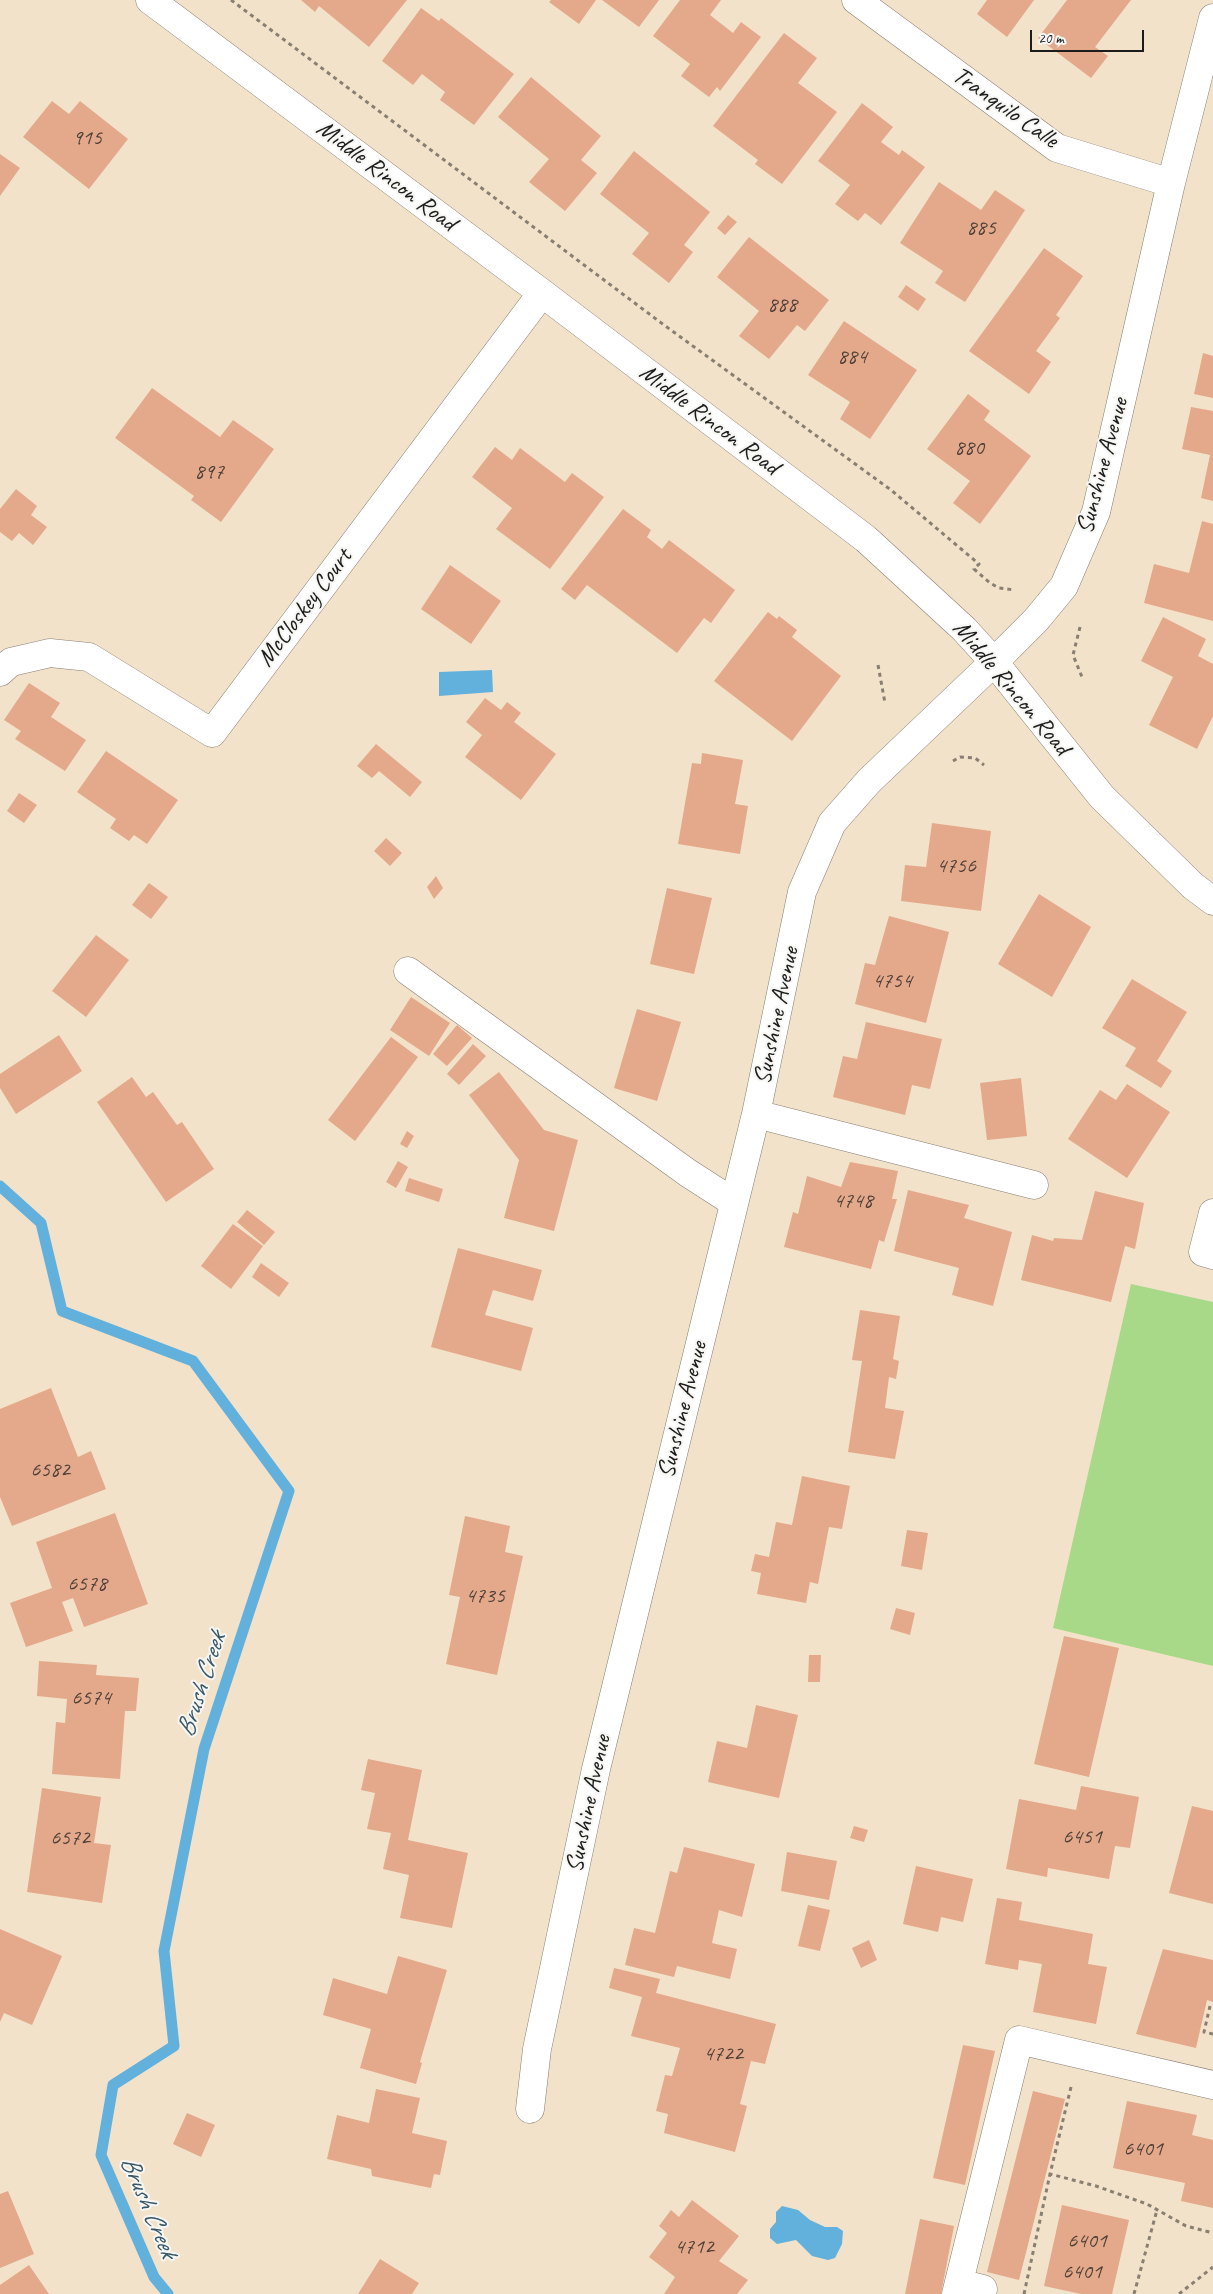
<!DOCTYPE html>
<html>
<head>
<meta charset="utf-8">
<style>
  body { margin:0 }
  #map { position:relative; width:1213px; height:2294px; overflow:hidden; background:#f3e2ca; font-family:Caveat,sans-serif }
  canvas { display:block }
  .scale { position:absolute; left:1030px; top:30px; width:114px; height:22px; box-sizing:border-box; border:2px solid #1c1c1c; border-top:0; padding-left:6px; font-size:15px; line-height:18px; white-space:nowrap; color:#1c1c1c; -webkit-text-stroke:4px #f6f6f2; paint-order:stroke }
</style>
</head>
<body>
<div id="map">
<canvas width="1213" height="2294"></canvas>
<div class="scale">20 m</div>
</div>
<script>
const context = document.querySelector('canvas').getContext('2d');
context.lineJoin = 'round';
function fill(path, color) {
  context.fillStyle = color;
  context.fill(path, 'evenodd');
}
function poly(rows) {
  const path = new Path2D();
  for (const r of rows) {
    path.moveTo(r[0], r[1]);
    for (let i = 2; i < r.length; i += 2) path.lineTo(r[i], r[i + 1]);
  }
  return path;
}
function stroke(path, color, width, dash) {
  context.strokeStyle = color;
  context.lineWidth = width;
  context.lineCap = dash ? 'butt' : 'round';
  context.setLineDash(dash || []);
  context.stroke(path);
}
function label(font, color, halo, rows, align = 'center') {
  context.font = font + ' Caveat,sans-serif';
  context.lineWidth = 4;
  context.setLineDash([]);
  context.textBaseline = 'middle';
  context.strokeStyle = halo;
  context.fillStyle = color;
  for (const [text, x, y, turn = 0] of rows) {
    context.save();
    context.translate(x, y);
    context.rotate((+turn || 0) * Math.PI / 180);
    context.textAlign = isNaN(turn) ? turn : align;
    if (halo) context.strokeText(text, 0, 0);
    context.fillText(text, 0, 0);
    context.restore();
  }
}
fill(poly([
  [1131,1284,1213,1302,1213,1666,1053,1628]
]), '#a8d988');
fill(poly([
  [492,670,493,692,439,696,439,672],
  [782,2206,798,2210,810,2220,825,2227,837,2227,843,2231,842,2244,835,2258,828,2260,812,2256,796,2240,777,2244,770,2238,770,2229,776,2222,776,2212]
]), '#62b0dc');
stroke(poly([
  [0,1186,41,1223,62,1311,193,1361,289,1491,204,1749,164,1951,174,2046,113,2085,101,2155,154,2277,168,2294]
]), '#62b0dc', 11);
fill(poly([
  [301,0,407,0,369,47,319,6,315,12],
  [551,0,596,0,579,24,549,2],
  [602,0,659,0,639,27],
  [680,0,721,0,710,15,733,33,741,22,761,37,720,91,717,87,709,97,681,76,690,64,653,36],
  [987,0,1034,0,1007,37,977,14],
  [1067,0,1131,0,1095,47,1108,56,1091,78,1038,38],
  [421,8,439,21,441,18,514,74,474,125,440,100,445,92,422,74,413,85,382,61],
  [784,33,817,58,798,83,837,112,782,184,755,164,758,160,713,126],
  [531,77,601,136,581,160,597,173,565,211,529,182,549,159,498,117],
  [52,101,69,114,80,101,128,139,89,189,23,137],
  [862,103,893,127,881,142,899,155,902,150,925,167,881,225,865,213,858,221,835,204,850,185,818,161],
  [634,151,710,212,684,245,693,252,669,283,632,254,649,233,600,194],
  [0,154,20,168,0,196],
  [939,182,981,210,995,190,1025,210,965,302,935,283,943,271,900,243],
  [728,215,737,222,725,235,717,228],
  [749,237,829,300,805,331,797,325,769,359,739,336,759,311,717,277],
  [1044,248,1083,276,1056,315,1060,318,1036,351,1051,362,1029,394,969,351],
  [906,285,926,299,918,311,898,297],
  [844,321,917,370,870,439,840,419,850,402,808,375],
  [1203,353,1213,356,1213,398,1194,394],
  [152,388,220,437,233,420,274,449,221,522,191,500,194,496,115,438],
  [968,394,990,411,984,420,1031,456,980,524,953,503,970,481,927,449],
  [1191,407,1213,411,1213,501,1201,498,1210,455,1182,449],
  [495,447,512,460,520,448,565,482,572,473,604,497,550,569,496,529,512,508,472,477],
  [16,489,37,506,31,515,47,527,33,545,19,533,12,541,0,532,0,509],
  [623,509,651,530,647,537,662,549,669,540,735,590,711,623,704,618,677,653,587,585,575,600,561,589],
  [1202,521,1213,524,1213,621,1144,603,1154,564,1189,573],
  [450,565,501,601,471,644,421,609],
  [768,612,777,619,779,616,797,630,792,637,841,676,792,741,714,681],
  [1163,617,1206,639,1198,656,1213,664,1213,716,1197,749,1149,725,1173,677,1141,661],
  [29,683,60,703,51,717,86,740,65,771,15,739,21,731,4,720],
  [485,698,501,710,507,702,521,713,514,722,556,754,521,800,465,757,482,735,466,722],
  [376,744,422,782,410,797,379,771,372,778,357,766],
  [106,751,178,800,147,844,134,835,129,841,110,828,116,819,77,792],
  [702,753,743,760,735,804,748,806,740,854,678,844,692,763,701,764],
  [19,793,37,805,24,823,7,811],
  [932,823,991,831,981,911,901,901,905,865,926,867],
  [386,838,402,853,390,866,374,851],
  [436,876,443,888,434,899,427,887],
  [149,883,168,897,151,919,132,905],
  [667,888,712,898,694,974,650,964],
  [1039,894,1091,927,1052,997,998,964],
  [889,916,949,932,926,1023,855,1004,865,963,875,965],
  [96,935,129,960,86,1017,52,991],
  [1132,979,1187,1012,1157,1061,1172,1071,1161,1088,1125,1066,1136,1048,1102,1028],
  [411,997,450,1023,429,1056,390,1030],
  [637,1009,681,1022,657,1101,614,1088],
  [866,1022,942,1039,930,1089,912,1085,905,1115,833,1097,843,1056,857,1059],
  [457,1025,472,1038,447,1066,433,1054],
  [59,1035,82,1071,16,1114,0,1088,0,1074],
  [391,1037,418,1057,355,1141,328,1120],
  [473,1044,486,1056,459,1085,447,1074],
  [499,1072,544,1130,578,1140,554,1231,504,1218,519,1160,469,1095],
  [132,1077,146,1097,153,1092,177,1125,182,1122,214,1169,166,1202,97,1102],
  [1021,1078,1027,1136,987,1140,980,1083],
  [1127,1084,1170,1112,1127,1178,1068,1139,1100,1090,1116,1100],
  [407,1131,414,1136,407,1148,400,1144],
  [398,1161,408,1167,396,1188,386,1182],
  [850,1162,898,1171,892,1199,897,1199,884,1242,879,1240,871,1269,784,1247,793,1212,798,1214,807,1176,841,1187],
  [409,1178,443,1189,439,1202,405,1191],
  [908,1190,969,1205,964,1218,1012,1232,993,1306,952,1295,959,1268,894,1251],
  [1095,1191,1144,1203,1135,1249,1125,1246,1111,1302,1021,1280,1032,1235,1053,1241,1054,1238,1082,1240],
  [247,1210,275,1232,264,1245,237,1222],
  [233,1224,263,1246,231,1289,201,1266],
  [458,1248,542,1270,533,1301,493,1290,485,1315,533,1328,521,1371,431,1347],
  [261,1263,289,1283,279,1297,252,1277],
  [860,1310,900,1316,893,1359,899,1361,896,1379,889,1377,885,1408,904,1411,895,1459,848,1452,862,1361,852,1360],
  [51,1388,78,1457,91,1451,106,1489,12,1526,0,1497,0,1409],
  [802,1476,850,1486,842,1529,829,1527,818,1584,810,1582,806,1603,757,1594,761,1573,751,1571,755,1554,769,1557,776,1522,792,1525],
  [115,1513,148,1604,84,1627,73,1598,62,1602,73,1631,26,1647,10,1603,52,1588,36,1542],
  [465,1516,510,1526,505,1552,523,1556,497,1675,446,1664,460,1597,449,1595],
  [907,1530,928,1533,922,1570,901,1566],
  [896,1608,915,1613,910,1635,890,1629],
  [1064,1636,1119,1648,1089,1777,1034,1764],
  [809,1655,821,1655,820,1682,808,1682],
  [39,1661,97,1665,96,1675,139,1678,136,1711,125,1711,120,1779,52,1774,56,1722,65,1723,67,1699,37,1696],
  [756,1705,798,1715,779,1798,708,1782,717,1741,747,1748],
  [368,1759,422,1770,408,1840,468,1853,452,1928,400,1918,409,1875,383,1869,391,1833,367,1829,375,1793,361,1790],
  [1081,1786,1139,1797,1130,1848,1115,1846,1109,1879,1048,1868,1047,1877,1006,1869,1019,1799,1076,1810],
  [42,1788,101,1797,94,1843,111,1845,102,1903,27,1892],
  [1192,1806,1213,1811,1213,1904,1169,1893],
  [854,1826,868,1830,864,1842,850,1838],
  [684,1847,755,1864,742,1917,719,1910,712,1943,737,1949,730,1979,677,1966,674,1977,625,1965,634,1928,655,1933,670,1871,677,1873],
  [787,1852,837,1861,829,1900,781,1891],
  [916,1866,973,1879,963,1922,941,1917,938,1932,903,1924],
  [997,1898,1022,1902,1019,1920,1093,1934,1088,1964,1107,1967,1096,2024,1033,2012,1042,1964,1019,1960,1018,1970,985,1964],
  [808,1905,830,1910,820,1951,798,1946],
  [0,1929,62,1956,32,2025,4,2013,0,2022],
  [869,1940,877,1960,861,1968,852,1948],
  [1163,1949,1213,1960,1213,2002,1207,2000,1196,2048,1136,2034],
  [398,1956,447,1970,420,2062,422,2063,416,2084,360,2068,371,2029,323,2015,333,1978,387,1994],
  [614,1968,660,1979,656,1993,776,2024,765,2064,751,2061,740,2104,747,2106,735,2152,664,2133,668,2114,656,2111,665,2075,672,2076,680,2048,631,2036,642,1997,609,1988],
  [963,2045,995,2051,965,2185,933,2178],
  [376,2089,420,2098,412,2133,447,2141,440,2175,434,2174,431,2188,372,2176,371,2169,327,2159,337,2115,369,2123],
  [1033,2091,1065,2099,1019,2280,987,2272],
  [1127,2101,1197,2115,1192,2135,1213,2140,1213,2208,1181,2201,1185,2183,1113,2168],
  [187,2113,215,2125,201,2157,173,2144],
  [8,2191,34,2254,0,2268,0,2194],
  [692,2200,739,2236,719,2261,748,2280,737,2294,664,2294,675,2277,649,2257,667,2233,659,2226,671,2210,679,2217],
  [1062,2205,1129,2220,1112,2294,1081,2294,1044,2286],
  [920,2219,954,2226,941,2294,905,2294],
  [380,2259,419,2283,412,2294,358,2294],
  [29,2265,49,2294,0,2294,0,2285]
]), '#e3a98a');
const minor = poly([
  [150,0,542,293,866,539,964,629,994,662,1102,797,1193,886,1213,901],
  [856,0,1057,148,1171,183],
  [0,672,11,662,50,653,89,657,212,733,542,293],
  [408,971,688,1173,733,1202],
  [756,1114,1034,1185],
  [1213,1213,1203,1252,1213,1255],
  [530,2109,537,2049,596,1769,756,1114,802,892,832,823,869,781,994,662,1036,620,1064,586,1096,512,1171,183,1213,18],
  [959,2283,983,2289],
  [956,2294,1019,2040,1213,2085]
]);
stroke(minor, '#887f73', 29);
stroke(poly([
  [231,0,664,325,891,490,979,564,974,569,990,583,999,588,1014,590],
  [1080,627,1073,655,1082,677],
  [878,665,885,703],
  [953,761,960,757,975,758,984,765],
  [1210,2006,1204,2032,1213,2034],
  [1071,2087,1050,2174,1096,2186,1147,2204,1186,2226,1213,2233],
  [1024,2294,1050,2174],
  [1134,2294,1157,2210],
  [1179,2294,1213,2267]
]), '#887f73', 3, [4, 4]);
stroke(minor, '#fff', 28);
label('22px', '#4e3f38', null, [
  ["915",87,138],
  ["885",981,228],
  ["888",782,305],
  ["884",852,357],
  ["880",969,448],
  ["897",209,472],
  ["4756",956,866],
  ["4754",892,981],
  ["4748",853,1201],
  ["6582",50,1470],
  ["6578",87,1584],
  ["4735",485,1596],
  ["6574",91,1698],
  ["6451",1082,1837],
  ["6572",70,1838],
  ["4722",723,2054],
  ["6401",1143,2149],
  ["6401",1087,2241],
  ["4712",694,2247],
  ["6401",1082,2272]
]);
label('25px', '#1c1c1c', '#f6f6f2', [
  ["Tranquilo Calle",1005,108,35],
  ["Middle Rincon Road",386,176,37],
  ["Middle Rincon Road",709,420,37],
  ["Sunshine Avenue",1103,466,-75],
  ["McCloskey Court",305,608,-53],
  ["Middle Rincon Road",1011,688,50],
  ["Sunshine Avenue",777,1016,-78],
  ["Sunshine Avenue",683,1410,-76],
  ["Sunshine Avenue",589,1804,-78]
]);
label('italic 26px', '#385769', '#f6f6f2', [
  ["Brush Creek",202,1685,-72],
  ["Brush Creek",148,2207,67]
]);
</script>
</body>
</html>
